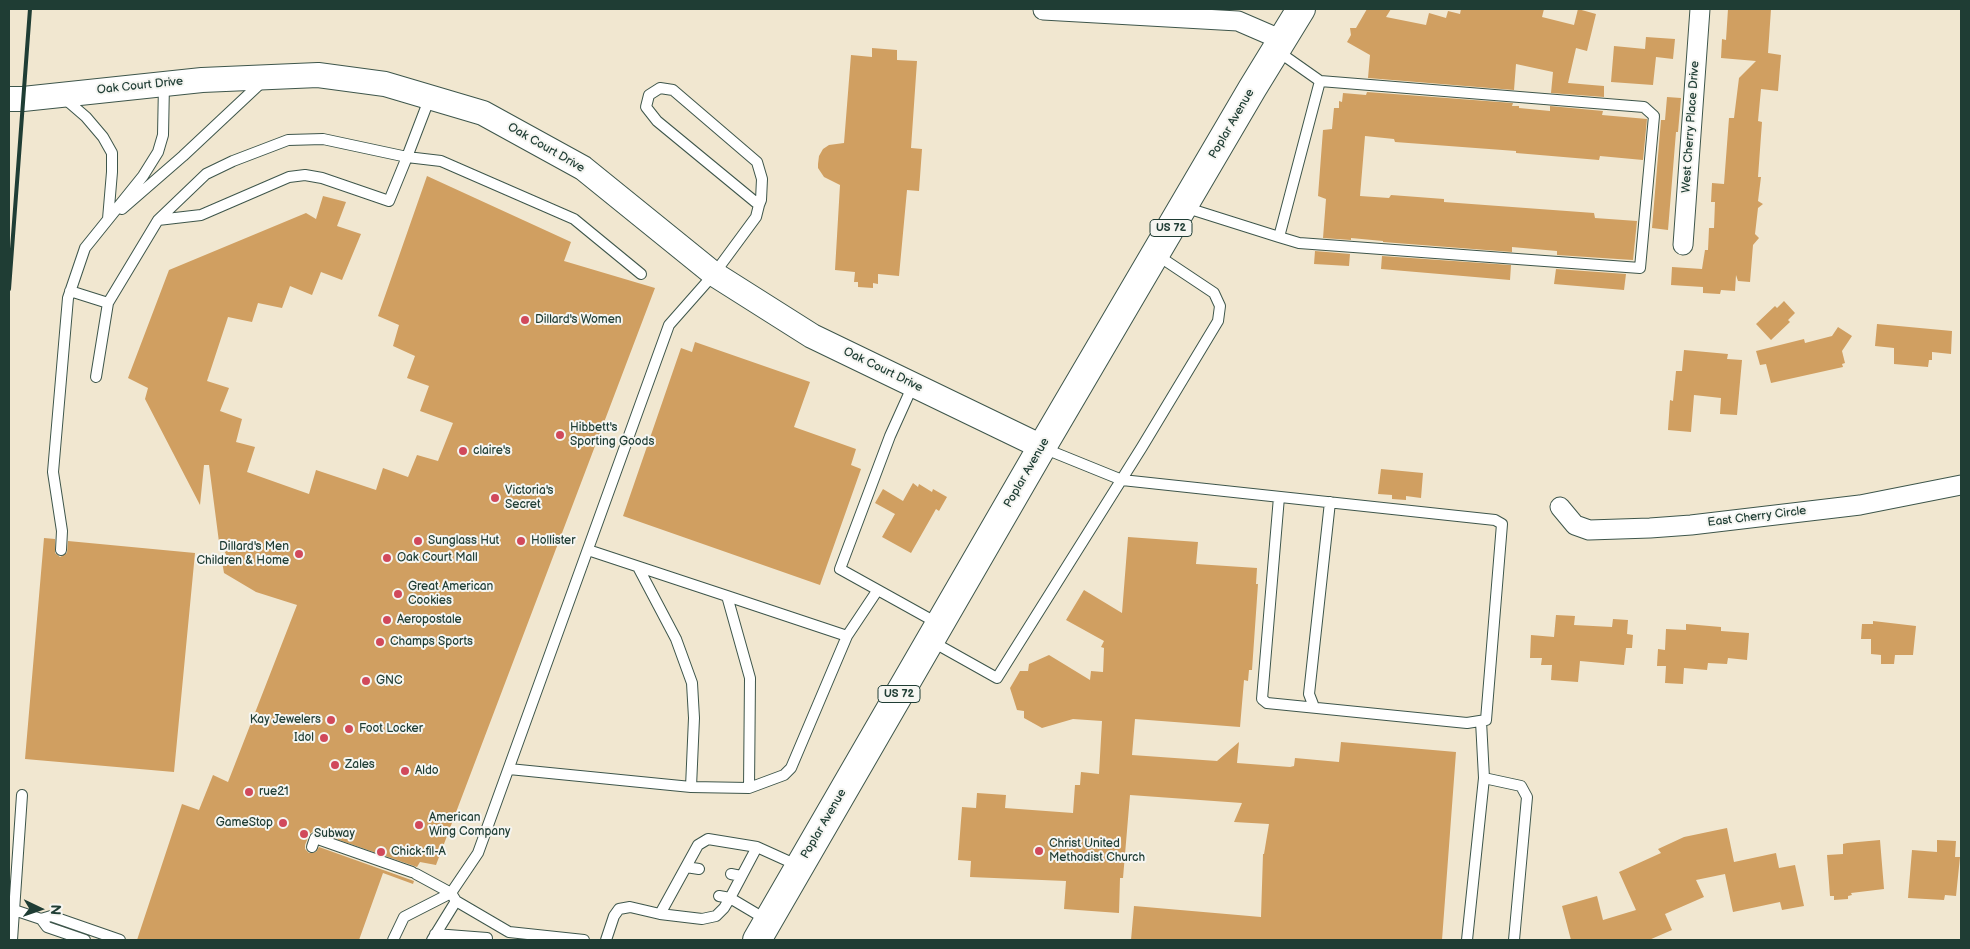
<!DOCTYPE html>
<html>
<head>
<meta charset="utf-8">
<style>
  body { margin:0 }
  #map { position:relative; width:1970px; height:949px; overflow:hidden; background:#f1e7d0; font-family:"Balsamiq Sans",sans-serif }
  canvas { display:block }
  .frame { position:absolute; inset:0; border:10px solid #1f3d34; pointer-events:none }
  .north { position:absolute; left:15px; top:884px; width:50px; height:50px; -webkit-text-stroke:4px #f6f6f2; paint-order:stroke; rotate:93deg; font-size:14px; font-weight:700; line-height:20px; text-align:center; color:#1f3d34 }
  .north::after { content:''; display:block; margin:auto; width:18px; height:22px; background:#1f3d34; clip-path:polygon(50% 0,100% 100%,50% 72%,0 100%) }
</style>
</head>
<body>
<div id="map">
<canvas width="1970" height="949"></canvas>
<div class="frame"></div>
<div class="north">N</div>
</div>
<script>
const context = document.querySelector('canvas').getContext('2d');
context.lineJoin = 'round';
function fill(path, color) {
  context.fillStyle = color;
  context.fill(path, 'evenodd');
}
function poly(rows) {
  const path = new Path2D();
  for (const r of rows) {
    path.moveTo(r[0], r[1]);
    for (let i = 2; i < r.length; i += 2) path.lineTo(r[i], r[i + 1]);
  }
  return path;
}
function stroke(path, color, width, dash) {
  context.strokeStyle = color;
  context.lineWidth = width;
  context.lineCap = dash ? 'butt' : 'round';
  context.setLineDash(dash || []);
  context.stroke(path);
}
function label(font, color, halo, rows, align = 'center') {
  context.font = font + ' "Balsamiq Sans",sans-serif';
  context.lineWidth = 4;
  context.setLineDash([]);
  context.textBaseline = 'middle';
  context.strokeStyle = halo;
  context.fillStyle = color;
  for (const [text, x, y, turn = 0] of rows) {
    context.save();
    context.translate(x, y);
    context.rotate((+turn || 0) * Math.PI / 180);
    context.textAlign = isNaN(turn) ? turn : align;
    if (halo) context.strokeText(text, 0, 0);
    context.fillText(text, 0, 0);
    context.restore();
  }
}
fill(poly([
  [1367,9,1391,9,1386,17,1426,25,1429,13,1446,18,1448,11,1460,14,1461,9,1544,9,1542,17,1574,25,1578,9,1596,14,1587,51,1576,48,1568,83,1604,86,1604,97,1551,93,1553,72,1516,64,1514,90,1368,78,1370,55,1347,42,1351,35,1350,28,1356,28],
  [1728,9,1771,9,1768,53,1781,55,1778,91,1761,89,1758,121,1762,122,1758,177,1761,177,1758,201,1763,204,1758,208,1755,234,1759,238,1753,245,1750,282,1738,281,1736,275,1735,291,1721,290,1720,294,1703,293,1703,287,1671,285,1672,267,1702,269,1705,250,1708,250,1709,228,1714,228,1715,202,1711,202,1712,183,1724,184,1729,118,1734,118,1739,78,1756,61,1721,58,1722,39,1726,40],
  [1646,37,1675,39,1673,59,1656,57,1653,85,1611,82,1614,46,1645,49],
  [872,48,897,50,897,60,917,61,911,148,922,149,919,191,907,190,899,276,878,274,878,284,873,283,873,288,858,287,858,282,854,282,855,272,835,270,840,185,824,177,818,168,818,164,819,156,823,149,829,145,844,143,851,55,872,57],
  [1367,92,1513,103,1512,106,1519,106,1519,108,1550,111,1550,106,1603,111,1602,115,1647,119,1643,160,1600,156,1599,160,1516,153,1516,151,1395,142,1394,139,1365,136,1360,196,1389,198,1391,195,1444,199,1444,202,1594,213,1595,218,1637,221,1633,260,1557,255,1557,251,1512,247,1512,252,1383,242,1383,241,1351,238,1351,240,1323,238,1326,199,1318,196,1323,130,1332,129,1334,108,1339,108,1339,101,1342,102,1343,93,1366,95],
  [1667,97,1681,98,1678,132,1676,132,1668,230,1652,228,1661,120,1665,120],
  [427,176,571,242,564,261,655,288,436,865,420,862,417,867,313,831,309,835,305,845,305,849,309,853,316,852,319,847,414,881,413,884,383,873,359,940,137,940,182,804,199,810,213,775,228,782,297,605,256,592,224,573,221,556,227,556,219,542,209,465,204,465,200,505,145,399,148,388,128,378,169,270,306,213,316,219,323,196,346,202,337,226,361,234,342,280,321,272,312,295,290,286,282,308,258,303,252,322,228,317,207,381,229,388,220,411,242,419,236,442,255,447,247,472,309,494,316,470,376,490,383,468,408,477,417,455,438,461,453,423,420,411,429,386,407,378,415,356,393,346,399,325,378,316],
  [1315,251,1350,254,1349,266,1314,264],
  [1382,256,1511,265,1510,280,1381,269],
  [1556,269,1626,274,1624,290,1554,284],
  [1784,301,1795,313,1788,320,1790,322,1771,340,1756,324,1775,306,1777,308],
  [1877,324,1952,331,1951,354,1932,352,1932,360,1929,360,1928,367,1894,364,1894,348,1875,346],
  [1838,327,1852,336,1842,351,1845,363,1842,364,1843,367,1771,383,1766,364,1760,365,1756,351,1804,339,1805,343,1832,336],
  [695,342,810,382,794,427,856,449,851,465,861,469,820,585,623,516,681,348,692,352],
  [1684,350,1728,354,1727,359,1742,360,1737,415,1720,414,1721,398,1694,395,1691,432,1668,430,1670,400,1673,401,1676,371,1682,371],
  [1381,469,1423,473,1421,498,1406,496,1406,500,1392,499,1392,495,1378,494],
  [913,483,918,487,919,484,932,492,933,489,947,497,939,511,936,509,911,553,882,537,895,514,875,503,883,489,903,501],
  [1128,537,1198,542,1196,564,1257,568,1256,584,1258,584,1252,670,1249,670,1248,681,1244,680,1240,727,1135,719,1132,755,1217,761,1239,742,1237,763,1290,767,1294,766,1295,758,1339,762,1341,742,1456,752,1442,940,1131,940,1134,906,1261,917,1263,854,1264,854,1269,824,1234,822,1242,803,1130,795,1123,878,1120,878,1119,913,1064,909,1066,881,970,877,971,861,958,860,962,807,976,808,977,793,1006,795,1005,808,1073,813,1075,785,1080,785,1081,772,1099,774,1102,721,1073,719,1042,728,1024,718,1024,711,1017,710,1010,688,1020,671,1028,671,1029,664,1049,655,1090,680,1091,671,1103,672,1104,648,1101,647,1104,641,1066,620,1084,590,1122,613],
  [44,538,55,539,55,553,60,557,67,553,68,541,195,553,174,772,25,759],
  [1556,615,1575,616,1574,625,1612,627,1613,619,1628,620,1627,634,1633,635,1632,648,1626,648,1624,665,1580,661,1578,682,1551,680,1552,665,1541,665,1542,658,1530,658,1531,635,1554,637],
  [1873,621,1916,626,1913,655,1895,655,1894,664,1881,664,1881,655,1871,654,1871,639,1861,639,1862,624,1873,624],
  [1686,624,1721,627,1721,631,1749,633,1747,660,1728,658,1727,664,1708,663,1707,670,1684,668,1683,684,1665,683,1666,666,1657,666,1658,649,1665,650,1666,629,1686,630],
  [1727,828,1734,862,1776,853,1779,868,1795,865,1804,906,1782,910,1780,902,1733,912,1725,874,1696,880,1704,897,1665,914,1672,930,1649,940,1571,940,1562,906,1597,896,1603,920,1636,910,1619,872,1661,853,1658,849,1684,837],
  [1880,840,1884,889,1851,893,1852,895,1848,896,1848,899,1834,900,1834,896,1830,896,1827,855,1843,854,1843,844,1847,843],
  [1937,840,1956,841,1955,857,1960,857,1956,896,1945,895,1944,900,1908,898,1912,850,1937,852]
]), '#d09f61');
const service = poly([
  [1276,50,1320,81],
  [64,98,86,117,103,137,112,153,112,172,108,219],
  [1184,207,1279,237,1299,243,1640,268,1654,116,1644,107,1320,81,1279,237],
  [122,209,183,156,263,81],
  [158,220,201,215,289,177,305,175,322,178,389,201,407,157,441,161,574,219,641,274],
  [70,291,108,303,158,220,206,174,233,161,288,140,323,139,407,157,430,97],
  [96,377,108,303],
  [913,385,890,436,840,569,939,624],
  [1043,448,1122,480,1495,520,1502,524,1486,720,1467,723,1267,703,1262,699,1279,497],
  [61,550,62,531,53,472,68,298,85,248,143,176,158,152,163,135,164,84],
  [588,550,727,596,750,678,749,788],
  [638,567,676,639,692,683,694,718,691,787],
  [727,596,847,636],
  [931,641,997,678,1142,447,1218,321,1220,306,1214,293,1157,255],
  [1314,707,1309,694,1330,502],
  [509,769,691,787,749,788,784,775,791,768,847,636,877,591],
  [1484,778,1521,786,1527,797,1514,940],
  [312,847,315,838,412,872],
  [686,867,699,869],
  [416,874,451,893],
  [731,874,741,876],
  [14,910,41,919,51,916,120,940],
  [660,914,702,919,716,916,724,908,730,898,719,896],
  [41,919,47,927,85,940],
  [767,920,730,898,757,847,799,866],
  [435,934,487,938],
  [12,940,22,795],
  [393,940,404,917,451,893],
  [432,940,456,901],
  [584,940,509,932,456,901,451,893,478,853,669,325,714,274,756,217,759,205,761,200,762,179,757,162,673,90,660,88,649,95,646,107,657,121,759,205],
  [606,940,614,916,619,909,630,907,660,914,698,845,708,839,757,847],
  [1467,940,1484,778,1481,721]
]);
const minor = poly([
  [1043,10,1238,21,1282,40],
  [1683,245,1700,9],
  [1560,507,1575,525,1589,530,1650,528,1691,525,1860,505,1961,485]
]);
const tertiary = poly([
  [9,99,23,99,202,80,318,75,385,84,483,113,583,168,714,274,812,336,1042,447]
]);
const primary = poly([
  [757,940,1042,447,1252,89,1301,9]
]);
stroke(service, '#3e564b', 12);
stroke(minor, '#3e564b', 21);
stroke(tertiary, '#3e564b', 26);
stroke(primary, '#3e564b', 30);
stroke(service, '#fff', 10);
stroke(minor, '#fff', 19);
stroke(tertiary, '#fff', 24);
stroke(primary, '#fff', 28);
stroke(poly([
  [9,289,30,9]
]), '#1f3d34', 4);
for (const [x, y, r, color] of [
  [525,320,5,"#d1495b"],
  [560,435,5,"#d1495b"],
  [463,451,5,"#d1495b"],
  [495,498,5,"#d1495b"],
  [418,541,5,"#d1495b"],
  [521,541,5,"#d1495b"],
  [299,554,5,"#d1495b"],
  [387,558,5,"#d1495b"],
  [398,594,5,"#d1495b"],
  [387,620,5,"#d1495b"],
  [380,642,5,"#d1495b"],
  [366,681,5,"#d1495b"],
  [331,720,5,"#d1495b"],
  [349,729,5,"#d1495b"],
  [324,738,5,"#d1495b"],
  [335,765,5,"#d1495b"],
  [405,771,5,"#d1495b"],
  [249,792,5,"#d1495b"],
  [283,823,5,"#d1495b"],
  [419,825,5,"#d1495b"],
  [304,834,5,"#d1495b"],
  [1039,851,5,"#d1495b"],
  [381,852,5,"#d1495b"]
]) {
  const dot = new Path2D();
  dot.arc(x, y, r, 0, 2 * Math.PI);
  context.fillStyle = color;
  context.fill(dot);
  stroke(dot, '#f6f6f2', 2);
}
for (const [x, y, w] of [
  [1171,228,42],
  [899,694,42]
]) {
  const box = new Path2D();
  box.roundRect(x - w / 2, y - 8.5, w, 17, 4);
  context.fillStyle = '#f6f6f2';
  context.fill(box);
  stroke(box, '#1f3d34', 1);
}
label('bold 11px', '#1f3d34', null, [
  ["US 72",1171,228],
  ["US 72",899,694]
]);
label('12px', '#1f3d34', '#f6f6f2', [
  ["Oak Court Drive",140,86,-6],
  ["Poplar Avenue",1232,124,-60],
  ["West Cherry Place Drive",1691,127,-86],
  ["Oak Court Drive",546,148,30],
  ["Oak Court Drive",883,370,26],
  ["Poplar Avenue",1027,473,-60],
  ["East Cherry Circle",1757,517,-7],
  ["Poplar Avenue",824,824,-60]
]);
label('12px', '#1f3d34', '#f6f6f2', [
  ["Dillard's Women",535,320],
  ["Hibbett's",570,428],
  ["Sporting Goods",570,442],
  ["claire's",473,451],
  ["Victoria's",505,491],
  ["Secret",505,505],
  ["Sunglass Hut",428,541],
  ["Hollister",531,541],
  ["Dillard's Men",289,547,"right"],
  ["Children & Home",289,561,"right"],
  ["Oak Court Mall",397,558],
  ["Great American",408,587],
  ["Cookies",408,601],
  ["Aeropostale",397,620],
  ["Champs Sports",390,642],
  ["GNC",376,681],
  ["Kay Jewelers",321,720,"right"],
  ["Foot Locker",359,729],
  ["Idol",314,738,"right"],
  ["Zales",345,765],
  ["Aldo",415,771],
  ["rue21",259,792],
  ["American",429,818],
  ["Wing Company",429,832],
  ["GameStop",273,823,"right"],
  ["Subway",314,834],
  ["Christ United",1049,844],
  ["Methodist Church",1049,858],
  ["Chick-fil-A",391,852]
], 'left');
</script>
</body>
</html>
